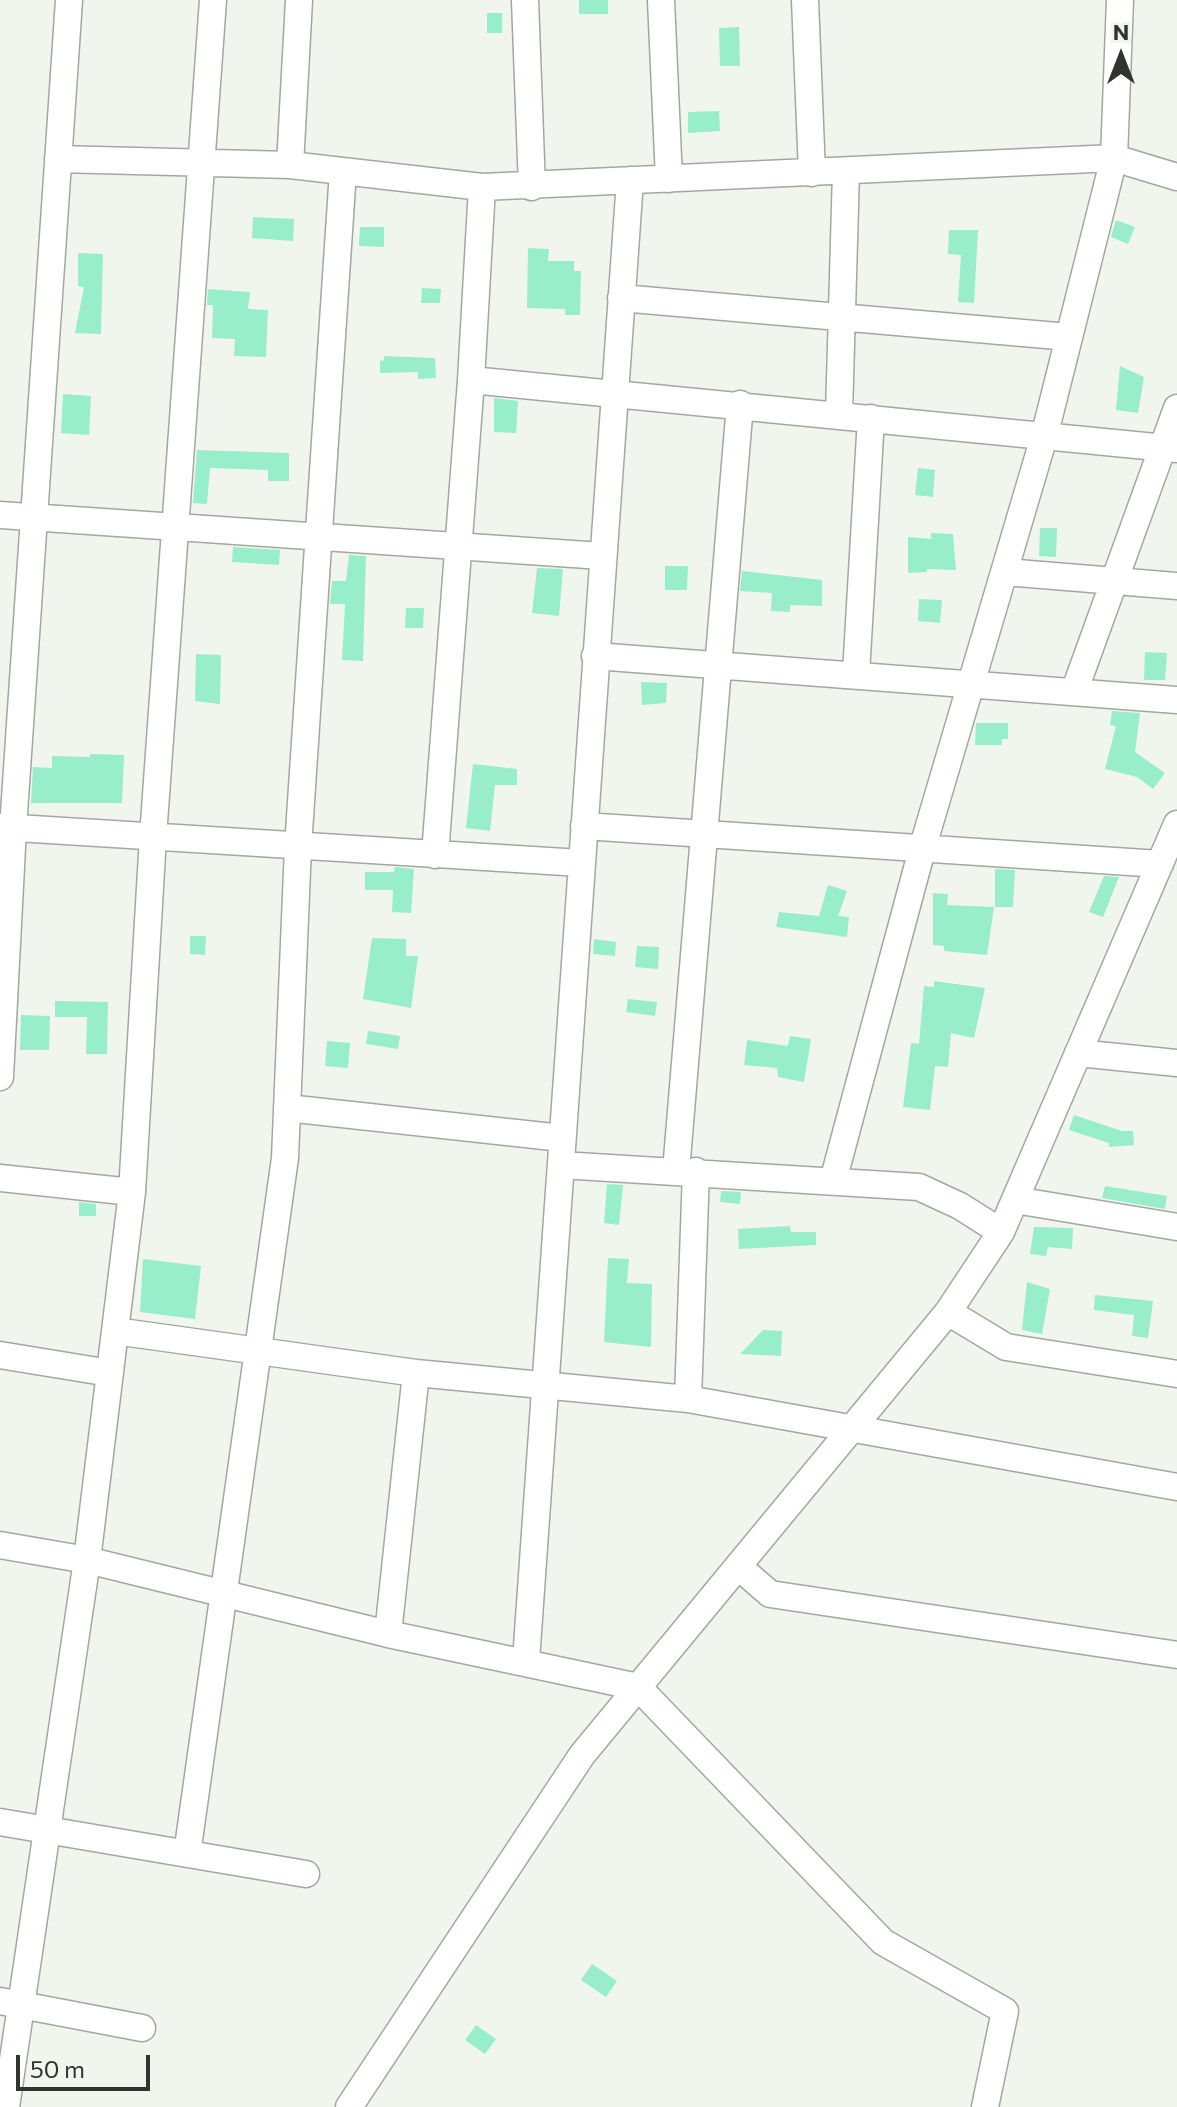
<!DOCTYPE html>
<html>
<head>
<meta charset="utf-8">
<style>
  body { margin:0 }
  #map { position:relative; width:1177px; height:2107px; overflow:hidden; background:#f0f6ee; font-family:Commissioner,sans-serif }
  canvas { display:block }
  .north { position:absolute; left:1081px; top:16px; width:80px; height:80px; -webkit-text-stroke:6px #f0f6ee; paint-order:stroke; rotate:0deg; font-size:22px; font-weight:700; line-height:32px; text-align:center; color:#303330 }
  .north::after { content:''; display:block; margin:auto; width:28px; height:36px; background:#303330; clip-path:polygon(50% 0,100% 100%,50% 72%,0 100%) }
  .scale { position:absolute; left:16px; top:2055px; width:134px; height:36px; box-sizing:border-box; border:4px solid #303330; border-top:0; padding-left:10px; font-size:24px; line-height:28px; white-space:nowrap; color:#303330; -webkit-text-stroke:6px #f0f6ee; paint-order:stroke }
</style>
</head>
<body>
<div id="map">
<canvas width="1177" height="2107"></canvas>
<div class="north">N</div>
<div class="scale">50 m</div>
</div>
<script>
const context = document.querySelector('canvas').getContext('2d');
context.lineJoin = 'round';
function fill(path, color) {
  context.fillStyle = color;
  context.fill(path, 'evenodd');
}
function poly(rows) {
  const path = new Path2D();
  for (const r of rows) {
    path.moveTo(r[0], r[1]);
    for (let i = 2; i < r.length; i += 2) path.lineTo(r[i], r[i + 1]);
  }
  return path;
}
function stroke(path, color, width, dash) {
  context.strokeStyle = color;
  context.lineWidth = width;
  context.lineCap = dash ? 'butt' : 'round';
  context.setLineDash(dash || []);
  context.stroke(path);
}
fill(poly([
  [579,0,608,0,608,14,579,14],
  [487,13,502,13,502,33,487,33],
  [739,27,740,66,720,66,719,28],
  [719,111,720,131,688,133,688,112],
  [253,217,294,219,293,241,252,238],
  [1116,220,1135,227,1128,244,1111,237],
  [360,227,384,227,384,247,359,246],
  [949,230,978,230,974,303,958,302,961,255,948,254],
  [528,248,549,249,548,261,574,261,574,271,581,271,580,315,565,315,565,309,527,308],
  [78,253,103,254,101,334,75,333,84,287,78,286],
  [422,288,441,289,440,303,421,303],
  [208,289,250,292,248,309,268,310,266,357,234,356,235,339,212,338,213,305,207,305],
  [384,356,435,358,436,378,418,379,418,372,380,373,380,361,384,360],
  [1120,366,1144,377,1138,413,1116,410],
  [63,394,91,396,89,435,61,433],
  [494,398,518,401,516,433,494,432],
  [197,450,289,453,289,481,268,481,268,470,210,468,207,504,193,503],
  [918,468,935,470,933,497,915,495],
  [1040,528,1057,528,1056,557,1039,556],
  [931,533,953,534,956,570,927,569,927,572,908,573,908,537,931,539],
  [233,547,280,550,279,565,232,562],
  [349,555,366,556,363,661,342,660,345,604,330,604,332,581,346,581],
  [665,566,688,566,687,590,665,590],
  [537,568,563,569,559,616,532,613],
  [742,571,822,580,822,606,790,605,790,612,771,611,772,593,740,591],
  [919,599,942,600,940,623,918,621],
  [406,608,424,608,423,628,405,628],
  [1145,652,1167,653,1165,680,1144,680],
  [196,654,221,655,220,704,195,701],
  [641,682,667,683,666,703,642,705],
  [1112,711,1140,713,1135,752,1165,773,1153,789,1137,777,1105,769,1116,726,1110,725],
  [976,723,1008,723,1008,739,1002,739,1002,745,975,745],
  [90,754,124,755,122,803,31,803,33,767,52,768,52,756,90,757],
  [473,764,517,769,517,785,495,785,490,831,466,828],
  [395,867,414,869,411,913,392,912,393,890,365,890,365,872,394,872],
  [995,869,1015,870,1013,907,995,907],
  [1104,876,1119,877,1103,917,1089,912],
  [828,885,847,891,838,916,849,917,847,937,776,927,779,912,819,916],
  [933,893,948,894,947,905,994,907,987,955,944,951,944,946,933,945],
  [190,936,206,936,205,955,190,954],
  [372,938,406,939,406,956,418,956,411,1008,363,999],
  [594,939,616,942,615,956,593,954],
  [637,946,659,947,658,969,635,967],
  [934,981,985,988,974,1038,951,1033,948,1067,935,1066,930,1110,903,1107,911,1043,919,1044,924,986,934,987],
  [628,999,657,1002,655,1016,626,1012],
  [55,1001,108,1002,107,1054,86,1054,87,1017,55,1017],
  [21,1015,50,1016,49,1050,20,1050],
  [368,1031,400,1036,398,1049,366,1044],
  [790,1036,811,1039,804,1082,778,1077,777,1068,744,1065,747,1040,788,1046],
  [327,1041,350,1043,348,1068,325,1066],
  [1074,1115,1122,1131,1133,1131,1134,1145,1109,1147,1109,1143,1069,1130],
  [607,1184,623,1185,619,1225,604,1223],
  [1105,1186,1167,1196,1165,1209,1102,1198],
  [721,1191,741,1192,740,1204,720,1202],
  [79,1202,96,1204,96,1216,79,1216],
  [790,1226,791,1232,816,1232,816,1245,739,1249,738,1229],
  [1034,1227,1073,1228,1072,1249,1048,1247,1046,1256,1030,1254],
  [608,1258,629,1259,627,1283,652,1284,651,1347,604,1342],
  [143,1259,201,1266,195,1319,140,1312],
  [1027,1282,1050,1289,1042,1334,1022,1330],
  [1095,1295,1153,1301,1148,1338,1132,1336,1134,1315,1094,1310],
  [763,1330,782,1331,781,1356,740,1354],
  [592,1964,617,1981,606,1997,581,1980],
  [476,2025,496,2039,485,2054,465,2040]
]), '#98edcb');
const minor = poly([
  [525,0,532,187],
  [661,0,669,179],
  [805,0,812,173],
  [58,159,290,165,482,187,1114,158,1177,177],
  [290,165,299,0],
  [621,298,1069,337],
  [471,380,1177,449],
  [839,414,846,172],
  [0,515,602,556],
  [1005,572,1177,586],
  [595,656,1177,700],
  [856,674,871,418],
  [1074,692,1177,408],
  [584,826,1160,864],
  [0,827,581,863],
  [435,855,471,380,482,187],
  [1078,1053,1177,1063],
  [0,1077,13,828,69,0],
  [287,1108,562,1138],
  [561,1165,919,1187,960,1206,1001,1232],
  [676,1171,740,404],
  [0,1178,132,1192],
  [833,1181,923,846,1044,437,1114,158,1120,0],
  [1015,1200,1177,1227],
  [948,1312,1006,1347,1177,1374],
  [115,1331,416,1373,688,1399,1177,1487],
  [0,1355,110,1373],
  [688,1399,696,1171],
  [0,1545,87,1560,388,1634,638,1687,883,1942,1005,2011,985,2107],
  [739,1567,770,1594,1177,1655],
  [388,1634,416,1373],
  [526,1661,630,180],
  [0,1822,306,1874],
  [187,1854,285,1158,298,847,343,171],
  [0,2001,142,2028],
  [6,2107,87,1560,132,1192,153,837,213,0],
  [349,2107,582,1755,948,1312,1001,1232,1177,824]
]);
stroke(minor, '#a2a8a0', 29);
stroke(minor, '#fff', 26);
</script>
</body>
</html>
